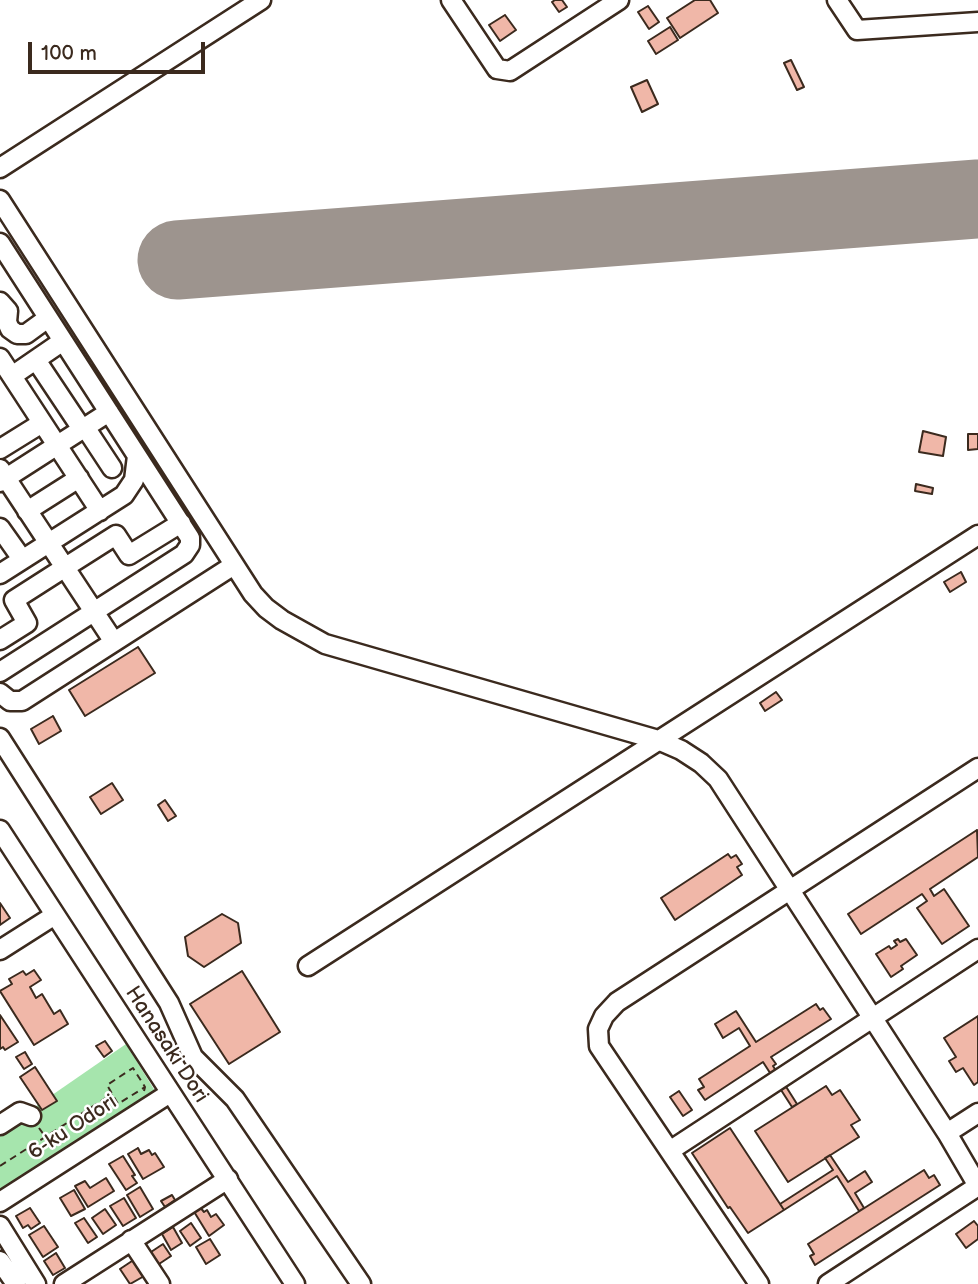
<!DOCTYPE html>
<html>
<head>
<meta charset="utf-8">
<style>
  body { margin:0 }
  #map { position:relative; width:978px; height:1284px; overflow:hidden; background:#fff; font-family:"Balsamiq Sans",sans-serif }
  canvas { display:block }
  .scale { position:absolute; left:28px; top:42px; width:177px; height:32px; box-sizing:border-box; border:4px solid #3b2a1e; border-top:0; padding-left:9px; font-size:21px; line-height:24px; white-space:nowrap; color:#3b2a1e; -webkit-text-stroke:5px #fff; paint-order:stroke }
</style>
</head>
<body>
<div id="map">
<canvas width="978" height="1284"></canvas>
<div class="scale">100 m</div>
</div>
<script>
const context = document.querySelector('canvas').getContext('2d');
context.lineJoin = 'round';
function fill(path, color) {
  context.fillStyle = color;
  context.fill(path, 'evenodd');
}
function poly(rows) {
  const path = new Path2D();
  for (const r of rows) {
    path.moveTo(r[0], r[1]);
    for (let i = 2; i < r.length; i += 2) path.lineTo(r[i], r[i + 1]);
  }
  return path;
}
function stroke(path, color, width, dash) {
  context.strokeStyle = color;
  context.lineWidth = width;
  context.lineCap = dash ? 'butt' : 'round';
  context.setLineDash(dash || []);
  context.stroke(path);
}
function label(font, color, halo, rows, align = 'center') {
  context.font = font + ' "Balsamiq Sans",sans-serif';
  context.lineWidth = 5;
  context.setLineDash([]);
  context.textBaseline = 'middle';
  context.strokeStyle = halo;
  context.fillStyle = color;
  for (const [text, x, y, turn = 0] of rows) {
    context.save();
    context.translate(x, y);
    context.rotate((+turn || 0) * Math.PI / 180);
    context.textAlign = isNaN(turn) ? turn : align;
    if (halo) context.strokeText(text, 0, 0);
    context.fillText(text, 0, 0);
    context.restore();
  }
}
fill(poly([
  [126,1044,160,1099,0,1202,0,1131]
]), '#a6e5ad');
stroke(poly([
  [177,260,978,199]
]), '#9d948e', 79);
const building = poly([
  [555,0,562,0,567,7,559,12,552,2,555,0],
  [695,0,710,0,718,13,680,38,667,18,695,0],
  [648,6,659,22,649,29,638,12,648,6],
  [505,15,516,30,500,41,489,25,505,15],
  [670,27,678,40,656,54,648,41,670,27],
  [791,60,804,87,797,90,784,63,791,60],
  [647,80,658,104,642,112,631,87,647,80],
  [923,431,946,437,943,456,919,452,923,431],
  [968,434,978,434,978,449,968,450,968,434],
  [916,484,933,488,932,494,915,491,916,484],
  [961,572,966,582,950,592,944,582,961,572],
  [138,647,155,673,85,716,69,690,138,647],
  [776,692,782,700,765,711,760,703,776,692],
  [53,716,61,731,39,744,31,729,53,716],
  [112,783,123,800,101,814,90,797,112,783],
  [165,800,176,816,168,821,158,805,165,800],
  [977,830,978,857,930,889,934,896,944,889,969,926,942,944,917,908,927,901,922,894,861,934,848,914,977,830],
  [728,854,731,858,736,855,742,864,737,867,742,875,675,920,661,898,728,854],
  [0,903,10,918,0,925,0,903],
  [222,914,238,923,241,943,204,967,188,956,185,937,222,914],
  [898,939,900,942,906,939,917,955,901,966,903,969,891,977,876,954,889,946,891,949,897,945,894,941,898,939],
  [34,970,41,980,30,987,36,998,42,994,54,1014,60,1010,68,1024,34,1045,0,991,12,984,9,979,23,971,26,975,34,970],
  [242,971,280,1032,229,1064,190,1004,242,971],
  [816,1004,820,1010,823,1008,831,1019,771,1057,776,1064,773,1066,797,1104,792,1107,763,1062,705,1100,698,1090,704,1087,699,1079,750,1046,739,1028,723,1038,715,1024,736,1011,756,1042,816,1004],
  [0,1015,18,1042,5,1050,3,1047,0,1049,0,1015],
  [978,1016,978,1082,974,1085,963,1068,956,1072,949,1061,956,1057,944,1038,978,1016],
  [105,1041,112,1051,104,1057,96,1046,105,1041],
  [25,1052,32,1064,24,1069,16,1057,25,1052],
  [35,1067,57,1101,42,1110,20,1077,35,1067],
  [826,1086,832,1095,840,1090,860,1120,851,1125,859,1137,788,1182,755,1131,826,1086],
  [679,1091,692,1110,683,1116,670,1097,679,1091],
  [730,1128,784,1210,748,1233,730,1207,728,1208,692,1153,730,1128],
  [138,1148,141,1154,149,1150,152,1155,155,1153,164,1167,143,1179,128,1154,138,1148],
  [830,1155,848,1182,865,1171,872,1182,855,1193,864,1208,859,1211,837,1176,784,1210,780,1204,833,1170,825,1158,830,1155],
  [123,1156,135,1175,132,1176,137,1183,126,1190,109,1164,123,1156],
  [924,1170,929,1178,934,1175,940,1185,815,1265,810,1256,814,1254,808,1244,924,1170],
  [106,1178,114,1191,88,1207,75,1186,85,1181,90,1188,106,1178],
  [140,1187,153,1209,140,1217,127,1195,140,1187],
  [74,1190,85,1209,71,1216,60,1198,74,1190],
  [172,1195,175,1200,165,1207,161,1201,172,1195],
  [124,1198,136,1218,123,1226,110,1206,124,1198],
  [199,1206,204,1212,207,1210,211,1217,216,1214,224,1225,209,1236,193,1210,199,1206],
  [30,1208,40,1223,31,1229,28,1225,23,1228,16,1216,30,1208],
  [105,1209,116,1225,103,1234,92,1218,105,1209],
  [84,1218,97,1237,88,1243,75,1223,84,1218],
  [974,1221,978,1226,978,1239,966,1248,956,1234,974,1221],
  [191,1223,201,1238,190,1246,180,1231,191,1223],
  [44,1226,58,1247,43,1257,29,1235,44,1226],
  [173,1227,182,1243,171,1250,162,1234,173,1227],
  [210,1239,220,1255,206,1264,196,1247,210,1239],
  [163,1244,171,1256,156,1266,148,1254,163,1244],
  [56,1253,65,1268,53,1275,44,1261,56,1253],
  [135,1259,146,1275,130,1284,120,1269,135,1259]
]);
fill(building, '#f0b7a8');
stroke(building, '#3b2a1e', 2);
const minor = poly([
  [451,0,497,69,510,71,619,0],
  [837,0,857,30,978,22],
  [0,168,261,0],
  [0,200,253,594,266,608,282,620,325,644,658,740,681,750,701,763,718,779,947,1133,978,1186],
  [0,243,190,538,190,545,184,554,0,672],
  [0,302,8,311,7,322,10,329,17,334,26,334,48,318],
  [0,358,100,511],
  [36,360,82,429],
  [12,376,63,341],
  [85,427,112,468],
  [0,449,42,423],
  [0,469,114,642],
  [0,482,109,412],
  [27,511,79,478],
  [0,528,22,559],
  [0,574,124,495,134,480,137,456],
  [0,640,27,623,14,600,64,568,116,535,129,555,181,523],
  [0,693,10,701,22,701,234,565],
  [0,738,169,1003,193,1057,235,1099,361,1284],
  [0,830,295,1284],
  [0,950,55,915],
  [308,966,978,535],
  [0,1125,20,1112,31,1116],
  [947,1133,978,1113],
  [671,1150,978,949],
  [0,1202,170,1093],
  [0,1226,36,1284],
  [131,1240,160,1284],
  [0,1261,16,1284],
  [64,1284,228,1179],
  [759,1284,599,1046,598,1029,604,1016,617,1002,978,768],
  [828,1284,978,1186]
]);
stroke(minor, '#3b2a1e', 23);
stroke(poly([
  [144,1091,145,1087,133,1068,107,1085,118,1104,145,1087],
  [39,1128,54,1149],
  [0,1166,112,1094]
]), '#3b2a1e', 2, [7, 5]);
stroke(minor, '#fff', 18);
label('21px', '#3b2a1e', '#fff', [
  ["Hanasaki Dori",166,1045,57],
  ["6-ku Odori",73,1128,-33]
]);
</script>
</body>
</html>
